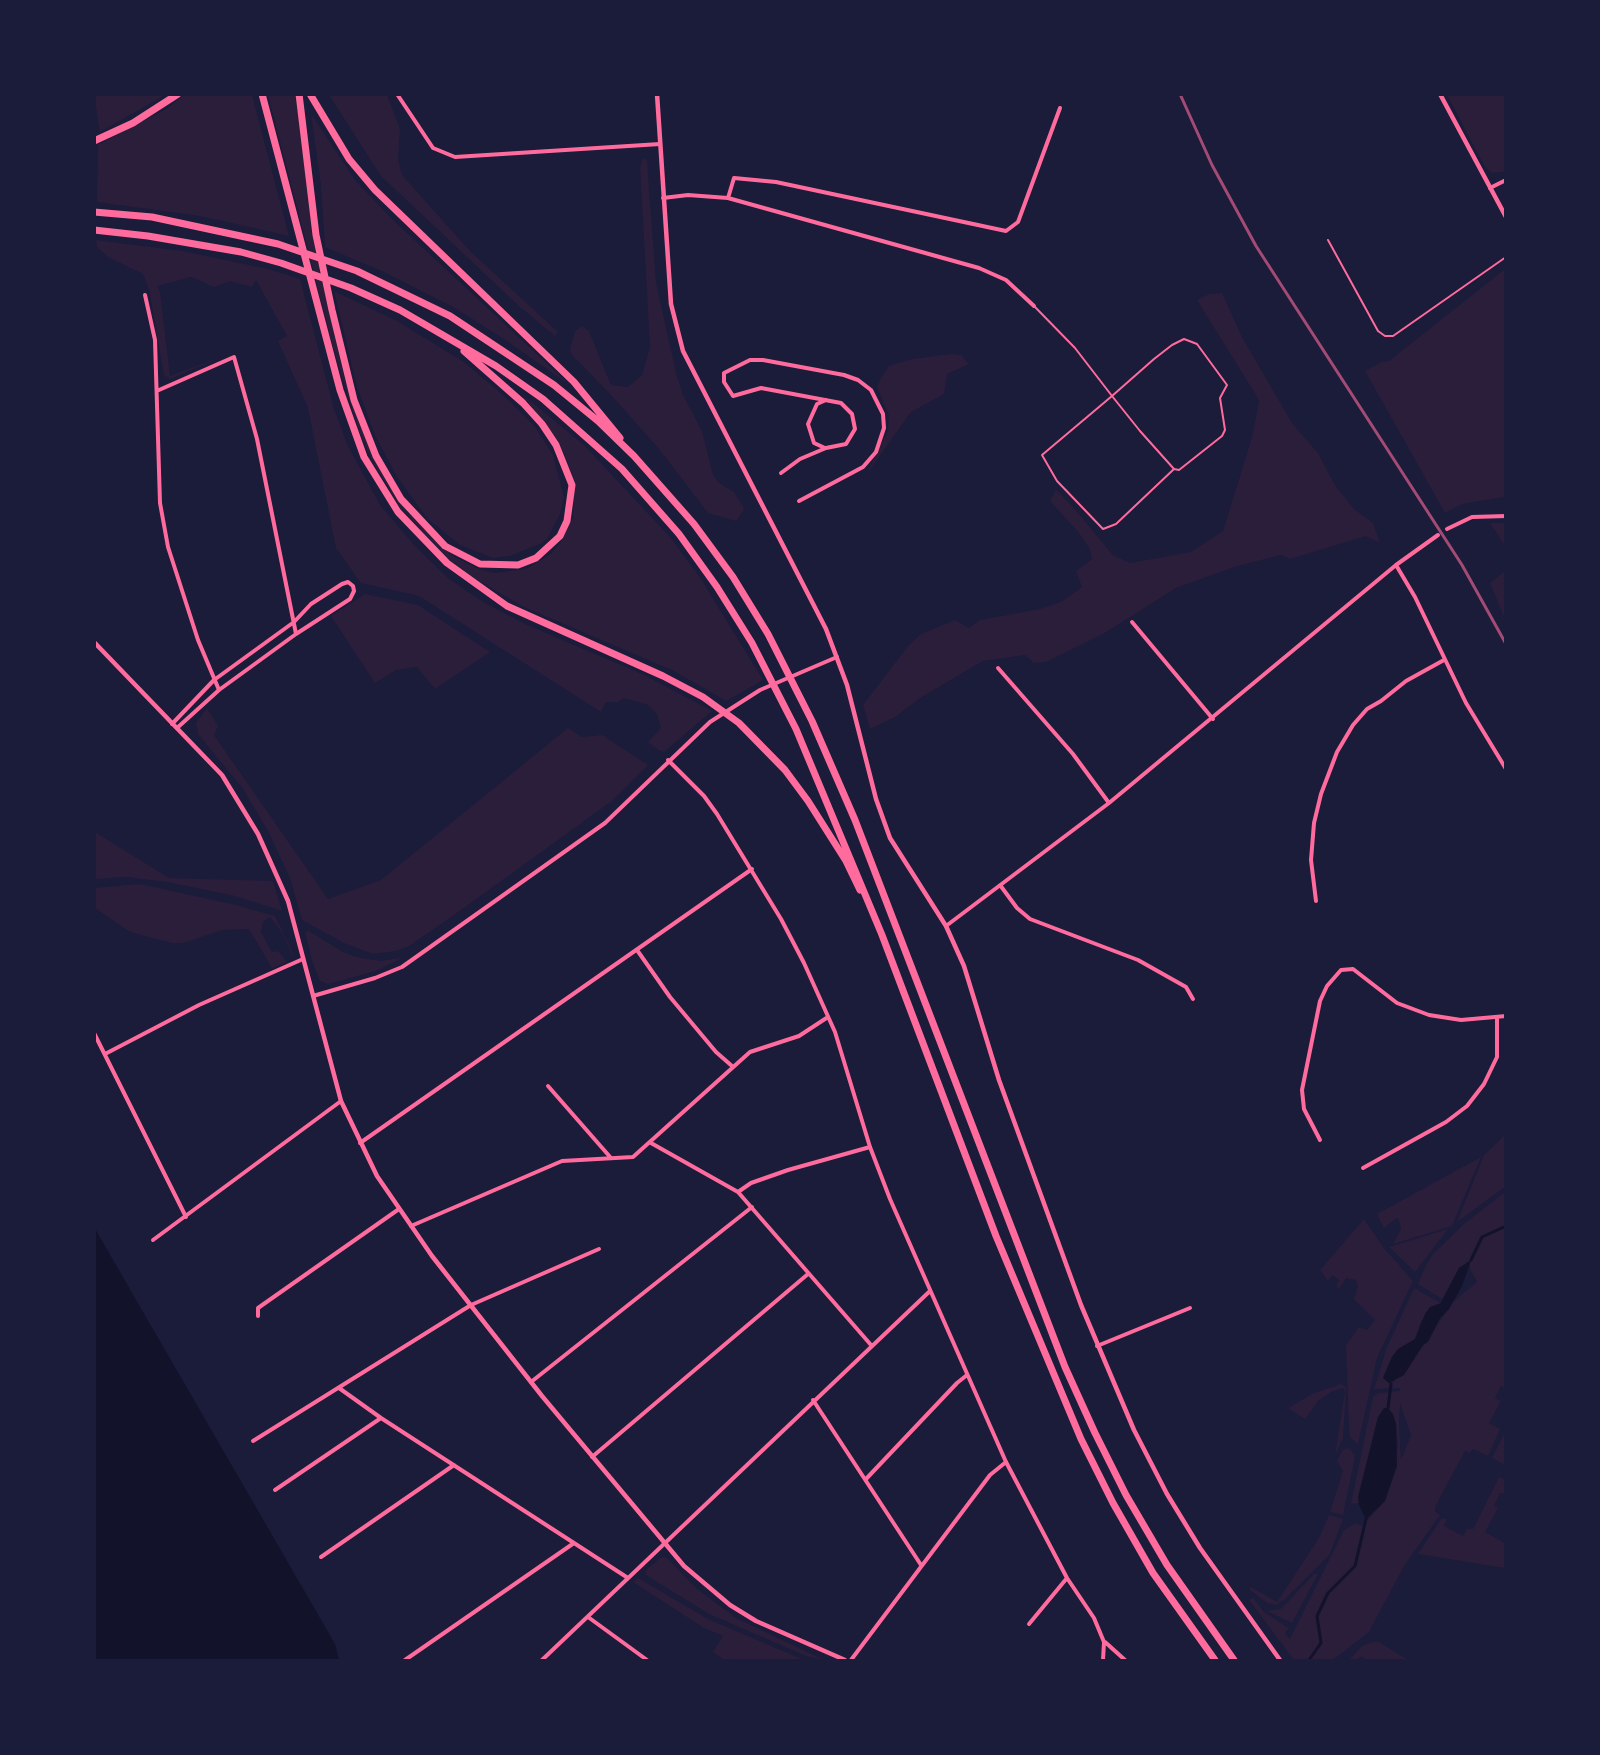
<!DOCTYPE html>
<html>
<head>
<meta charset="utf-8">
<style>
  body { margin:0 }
  #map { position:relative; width:1600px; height:1755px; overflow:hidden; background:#1b1b3a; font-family:"Times New Roman",serif }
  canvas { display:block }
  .frame { position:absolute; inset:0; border:96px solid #1b1b3a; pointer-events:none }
</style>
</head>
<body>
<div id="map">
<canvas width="1600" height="1755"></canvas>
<div class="frame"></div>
</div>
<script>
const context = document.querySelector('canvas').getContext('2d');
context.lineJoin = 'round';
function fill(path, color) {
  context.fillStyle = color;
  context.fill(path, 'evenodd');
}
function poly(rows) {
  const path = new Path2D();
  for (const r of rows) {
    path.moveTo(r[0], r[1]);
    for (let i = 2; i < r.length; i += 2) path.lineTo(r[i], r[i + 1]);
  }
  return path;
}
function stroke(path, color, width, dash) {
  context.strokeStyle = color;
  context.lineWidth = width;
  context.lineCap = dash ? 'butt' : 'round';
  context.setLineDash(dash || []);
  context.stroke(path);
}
fill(poly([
  [94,95,95,94,165,95,100,132],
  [184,95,252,95,289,236,200,216,97,202,98,145,168,108],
  [268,95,295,95,307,169,311,228,344,377,372,456,403,508,454,557,479,569,495,573,526,569,551,554,560,543,573,518,575,481,559,442,522,394,585,446,670,537,701,579,763,680,726,701,674,671,522,606,476,579,447,558,400,507,375,466,359,432,333,347],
  [329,95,387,95,400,129,398,160,402,175,470,251,558,332,555,336,520,307,381,176],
  [1447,95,1505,95,1505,172,1492,173,1485,167],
  [311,114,355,180,393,220,571,386,504,339,453,307,384,272,325,247,321,185],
  [643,158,647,160,656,283,676,373,683,395,702,431,713,475,719,483,734,492,743,506,744,510,736,521,708,513,659,449,613,397,572,355,570,349,575,331,582,326,589,331,611,385,628,387,642,375,650,347,640,167],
  [96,240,183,251,268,269,300,279,334,409,348,446,380,505,414,545,448,578,483,602,525,624,642,674,712,711,664,752,660,751,648,742,661,728,657,714,648,705,624,698,618,702,606,702,601,712,419,596,361,583,336,548,308,408,278,341,287,336,256,280,252,287,230,281,214,287,191,277,157,286,160,292,170,376,224,356,170,379,164,375,149,289,143,274,108,257,97,247],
  [1505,269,1505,497,1462,504,1445,513,1365,371,1381,362,1389,361],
  [334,291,397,321,464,362,504,396,535,427,553,455,564,497,560,514,548,537,542,543,510,556,493,558,460,545,428,519,397,477,375,435,357,387],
  [1222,293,1242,337,1292,423,1318,453,1335,485,1354,509,1373,523,1380,543,1366,536,1290,559,1281,555,1234,567,1176,588,1103,634,1046,662,1034,663,1025,655,983,661,920,698,895,717,870,729,863,705,908,646,921,634,955,620,969,628,980,620,1040,609,1061,602,1082,587,1076,571,1092,559,1090,549,1079,533,1050,501,1056,490,1073,507,1113,555,1130,563,1191,552,1223,531,1253,434,1259,400,1197,300,1209,294],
  [951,354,961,355,969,364,947,374,944,394,911,412,866,475,888,431,889,416,877,387,881,378,889,366,912,359],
  [1490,523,1505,523,1505,546],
  [1505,571,1505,619,1490,583],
  [365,594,418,605,490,652,435,689,417,667,396,670,375,683,331,616],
  [207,708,218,726,214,735,328,899,381,880,568,728,582,737,602,735,648,765,612,801,454,915,409,946,396,951,373,954,344,943,302,920,290,878,268,831,243,789,198,734,196,723],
  [95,832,169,878,273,881,282,911,235,896,167,882,127,877,95,879],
  [140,884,236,905,275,916,293,953,293,957,283,934,270,917,263,922,261,932,272,952,278,951,287,962,272,968,249,929,222,930,184,943,172,943,130,932,95,908,95,888],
  [309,931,343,952,356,957,381,961,404,957,376,971,328,984,320,981,313,964,305,932],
  [1505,1135,1505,1187,1457,1222,1484,1155],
  [1481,1157,1452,1226,1393,1244,1401,1229,1399,1220,1397,1218,1384,1228,1377,1214],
  [1505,1192,1505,1388,1501,1386,1495,1398,1501,1401,1489,1423,1500,1429,1488,1456,1473,1449,1470,1453,1465,1451,1436,1505,1435,1511,1440,1515,1404,1566,1369,1632,1333,1660,1294,1660,1249,1600,1253,1598,1265,1613,1289,1628,1285,1633,1290,1639,1344,1530,1356,1523,1362,1526,1385,1501,1398,1447,1396,1424,1378,1417,1359,1503,1351,1504,1373,1397,1379,1393,1400,1391,1400,1388,1374,1389,1387,1347,1414,1288,1441,1303,1421,1321,1415,1339,1398,1350,1392,1357,1383,1378,1391,1384,1408,1368,1453,1302,1477,1282,1470,1269,1470,1261,1459,1268,1442,1299,1418,1284,1426,1265,1433,1254,1465,1223],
  [1400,1403,1411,1435,1401,1460,1399,1423],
  [1364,1219,1384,1248,1413,1281,1377,1358,1358,1444,1350,1437,1349,1428,1346,1345,1359,1327,1367,1330,1375,1320,1354,1299,1358,1286,1356,1280,1346,1278,1339,1289,1336,1286,1339,1280,1332,1275,1328,1281,1320,1270],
  [1448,1229,1415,1272,1389,1247],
  [1341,1384,1346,1387,1343,1438,1335,1455,1345,1392,1343,1388,1331,1392,1318,1401,1305,1419,1288,1408,1312,1394],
  [1505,1432,1506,1432,1505,1465,1492,1458],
  [1349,1448,1355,1455,1354,1462,1343,1515,1330,1512,1343,1471,1337,1461,1343,1449],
  [1499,1477,1505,1480,1505,1494,1500,1493,1494,1506,1498,1508,1485,1532,1505,1543,1505,1568,1418,1554,1442,1518,1447,1519,1444,1526,1463,1536,1467,1529,1473,1529],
  [1329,1515,1343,1519,1330,1554,1284,1600,1276,1605,1267,1603,1249,1589,1251,1587,1277,1602,1319,1538],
  [666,1557,697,1589,736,1618,824,1660,806,1656,709,1614,646,1575,646,1570,660,1558],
  [1314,1574,1318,1574,1292,1623,1267,1611,1281,1609],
  [638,1578,708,1619,804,1660,724,1660,713,1652,723,1636,704,1628,633,1582],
  [1372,1642,1379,1642,1408,1660,1367,1660,1361,1656,1357,1660,1349,1660,1362,1646]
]), '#2a1e3b');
fill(poly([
  [94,1227,335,1644,339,1660,95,1660],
  [1471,1260,1462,1286,1449,1309,1440,1318,1428,1342,1423,1345,1404,1375,1389,1383,1383,1378,1392,1357,1398,1349,1415,1339,1425,1314,1430,1307,1441,1303,1459,1268],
  [1384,1408,1388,1408,1393,1414,1396,1424,1397,1466,1385,1501,1366,1519,1359,1505,1358,1497,1378,1417]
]), '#12122b');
stroke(poly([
  [1471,1260,1482,1237,1506,1226],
  [1388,1408,1391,1384],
  [1309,1660,1321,1643,1317,1616,1328,1593,1355,1566,1366,1519]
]), '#12122b', 3);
stroke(poly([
  [1328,240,1378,331,1385,336,1393,336,1506,257],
  [1035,307,1075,348,1112,396,1140,431,1174,469,1179,470,1222,436,1225,430,1220,398,1227,385,1197,344,1184,339,1172,345,1154,359,1112,396,1042,455,1057,481,1103,529,1116,524,1174,469]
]), '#ff6b9d', 2);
stroke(poly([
  [397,94,433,148,455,157,660,144],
  [1490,188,1506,180],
  [663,198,688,195,728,198,979,268,1006,280,1034,306],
  [728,198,734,178,776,182,1006,231,1018,222,1060,108],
  [145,295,155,340,160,503,168,547,198,640,219,690],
  [159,390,234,357,257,439,296,634],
  [825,448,814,443,808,424,817,404,826,400],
  [781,473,800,459,826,448,846,444,855,429,852,414,841,403,761,388,733,396,724,382,724,373,750,360,763,360,844,375,858,380,871,390,883,414,884,428,876,452,863,467,799,501],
  [1447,529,1472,517,1506,516],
  [1396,565,1415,597,1466,703,1506,769],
  [1132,622,1213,719],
  [998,668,1073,754,1109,803],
  [172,724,214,680,294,622,311,604,342,584,348,582,353,586,354,591,350,599,296,634,219,690,177,728],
  [668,760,704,796,717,814,781,919,804,963,835,1032,870,1147,890,1199,1006,1462,1067,1578,1094,1618,1104,1642,1103,1660],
  [1000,885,1017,908,1030,919,1138,960,1186,987,1193,999],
  [1316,901,1311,860,1314,823,1321,794,1337,752,1353,725,1367,709,1381,701,1406,681,1444,660],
  [946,926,1109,803,1396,565,1438,535],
  [637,950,670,997,716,1052,732,1066],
  [313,996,375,978,402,967,605,823,710,722,760,690,837,657],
  [94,1033,186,1217],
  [105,1054,199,1005,303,959],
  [548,1086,611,1158],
  [1320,1140,1304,1109,1302,1090,1320,1001,1327,986,1341,970,1353,969,1397,1003,1429,1015,1461,1020,1506,1016],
  [360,1143,752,869],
  [651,1143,738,1192,871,1345],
  [1363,1168,1446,1122,1467,1106,1484,1084,1497,1057,1497,1018],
  [738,1192,751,1183,788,1170,870,1147],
  [411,1226,562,1161,633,1157,750,1052,799,1036,828,1017],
  [153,1240,341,1101],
  [258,1316,258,1308,399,1209],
  [1097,1346,1190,1308],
  [531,1382,752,1207],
  [339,1388,381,1418,628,1578],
  [813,1400,921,1565],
  [253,1441,471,1305,599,1249],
  [592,1457,808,1274],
  [866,1479,957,1383,967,1375],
  [275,1490,381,1418],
  [321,1557,454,1465],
  [588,1617,647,1660],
  [1029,1624,1067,1578],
  [1105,1642,1125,1660],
  [405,1660,574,1543],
  [542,1660,930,1291],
  [851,1660,990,1475,1006,1462]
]), '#ff6b9d', 4);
stroke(poly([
  [657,94,671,304,683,351,826,629,847,685,876,799,890,838,946,926,964,966,999,1080,1081,1305,1134,1430,1167,1494,1200,1548,1280,1660],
  [1440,94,1506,217],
  [94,642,222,775,258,834,288,901,341,1101,377,1176,432,1256,542,1396,684,1566,730,1605,756,1621,845,1660]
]), '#ff6b9d', 4.5);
stroke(poly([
  [262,94,340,390,364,457,398,512,447,563,507,606,663,676,703,697,739,723,785,770,808,801,846,861,860,890],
  [299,94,316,235,332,310,354,400,376,456,401,499,445,546,480,564,518,565,536,558,560,536,567,521,572,485,556,445,542,424,523,403,464,351],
  [310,94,349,159,375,190,574,382,620,438],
  [94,141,133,123,178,94],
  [94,212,152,217,278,244,357,271,450,316,554,385,598,421,634,456,694,524,733,577,768,634,812,721,855,820,1065,1367,1095,1433,1126,1495,1167,1565,1234,1660],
  [94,230,148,236,241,252,281,263,351,288,400,310,496,366,543,399,622,469,679,534,717,587,752,643,796,729,882,935,996,1236,1081,1439,1113,1503,1153,1573,1215,1660]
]), '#ff6b9d', 7);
stroke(poly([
  [1180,94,1212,165,1256,246,1462,565,1506,644]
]), '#a44b75', 3);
</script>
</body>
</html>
